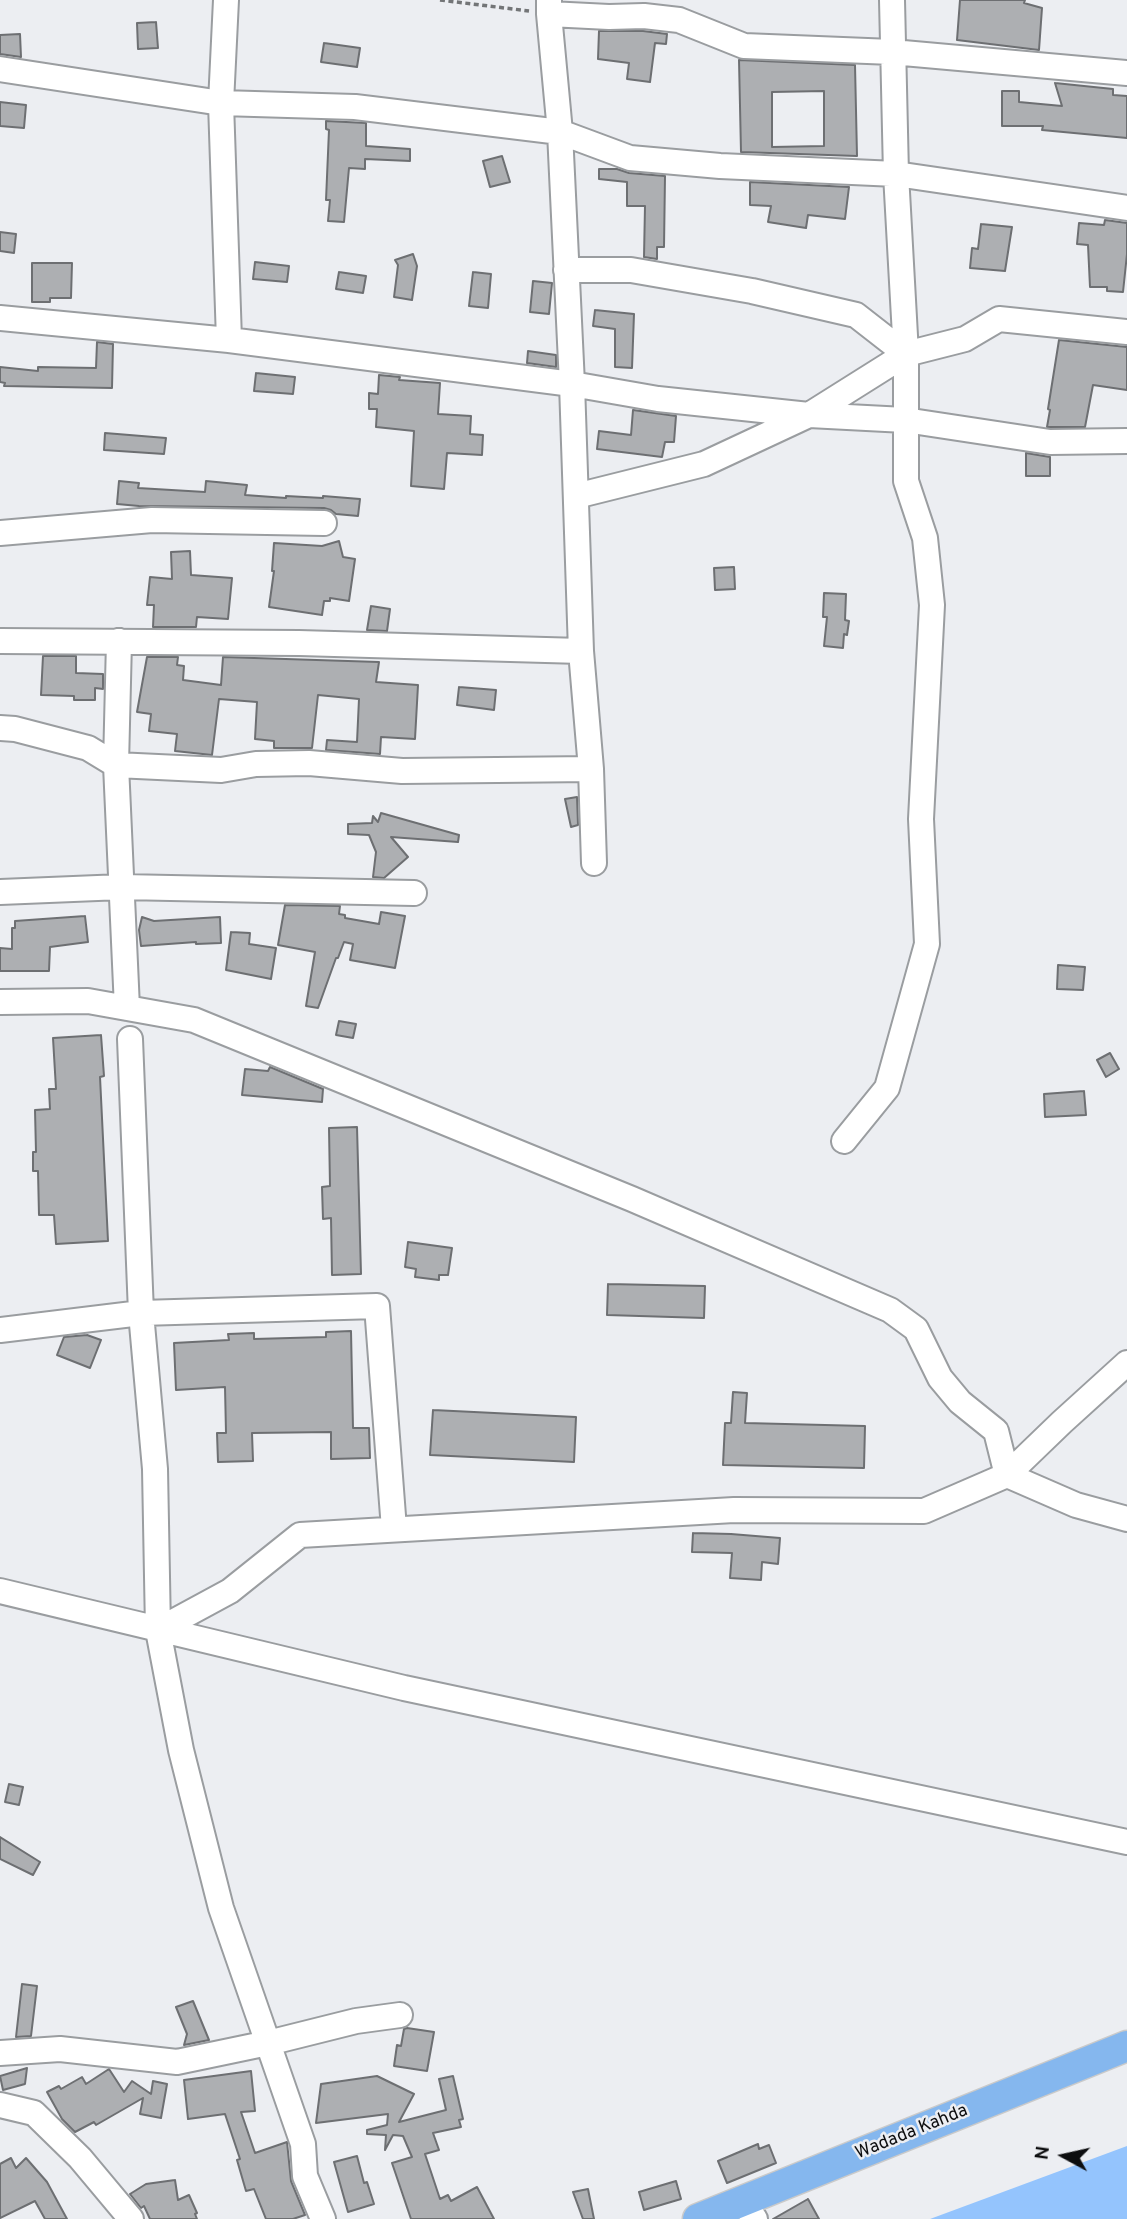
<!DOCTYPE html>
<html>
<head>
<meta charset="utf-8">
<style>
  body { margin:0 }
  #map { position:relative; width:1127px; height:2219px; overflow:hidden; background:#eceef2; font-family:Overpass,sans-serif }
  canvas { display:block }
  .north { position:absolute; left:1029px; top:2121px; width:70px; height:70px; -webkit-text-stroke:5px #eceef2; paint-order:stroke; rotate:278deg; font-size:19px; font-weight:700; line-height:28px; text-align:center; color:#0d0e0f }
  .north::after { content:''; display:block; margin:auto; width:24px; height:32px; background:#0d0e0f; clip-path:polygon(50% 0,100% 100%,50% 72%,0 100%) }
</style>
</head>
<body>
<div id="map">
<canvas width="1127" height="2219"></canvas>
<div class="north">N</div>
</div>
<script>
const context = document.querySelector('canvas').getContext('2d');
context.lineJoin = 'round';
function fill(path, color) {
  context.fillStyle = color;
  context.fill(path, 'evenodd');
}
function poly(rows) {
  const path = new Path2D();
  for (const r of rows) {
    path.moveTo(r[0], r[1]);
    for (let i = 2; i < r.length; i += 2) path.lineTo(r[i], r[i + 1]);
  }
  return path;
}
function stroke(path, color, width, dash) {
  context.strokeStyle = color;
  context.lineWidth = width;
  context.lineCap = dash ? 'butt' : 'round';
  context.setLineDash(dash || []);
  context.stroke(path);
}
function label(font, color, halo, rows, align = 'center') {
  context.font = font + ' Overpass,sans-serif';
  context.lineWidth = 5;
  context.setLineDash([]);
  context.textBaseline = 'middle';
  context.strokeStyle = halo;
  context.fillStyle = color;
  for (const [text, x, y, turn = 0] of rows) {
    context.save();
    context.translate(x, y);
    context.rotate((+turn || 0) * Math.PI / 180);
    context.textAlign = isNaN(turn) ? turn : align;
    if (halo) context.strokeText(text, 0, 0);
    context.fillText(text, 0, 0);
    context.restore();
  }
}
fill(poly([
  [1127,2146,1127,2219,930,2219]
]), '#94c4fd');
const building = poly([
  [960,0,1025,0,1024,3,1042,8,1039,50,957,40,960,0],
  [156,22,158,48,138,49,137,23,156,22],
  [599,31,643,31,667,34,666,44,655,43,650,82,627,79,629,63,598,59,599,31],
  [20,34,21,57,0,54,0,35,20,34],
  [324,43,360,48,357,67,321,62,324,43],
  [739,60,855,65,857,156,741,152,739,60],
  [824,91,824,146,772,147,772,92,824,91],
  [1055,83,1113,89,1113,95,1127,96,1127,138,1042,130,1043,126,1002,126,1002,91,1019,91,1019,102,1062,106,1055,83],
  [0,102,26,105,24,128,0,126,0,102],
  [326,121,366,123,366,146,410,149,410,161,365,159,365,169,349,168,344,222,328,221,330,200,326,200,329,130,326,129,326,121],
  [502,156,510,182,490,187,483,161,502,156],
  [599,169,617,169,629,173,665,176,664,247,657,247,657,259,644,257,645,206,627,206,627,182,599,179,599,169],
  [750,182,849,187,845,219,808,215,806,228,768,222,771,206,750,205,750,182],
  [1105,220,1127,223,1127,254,1123,292,1107,291,1107,287,1090,287,1088,245,1077,244,1079,223,1104,225,1105,220],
  [981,224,1012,227,1005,271,970,268,972,248,978,249,981,224],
  [0,232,16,234,14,253,0,251,0,232],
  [413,254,417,266,412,300,394,297,398,265,395,260,413,254],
  [255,262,289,266,287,282,253,279,255,262],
  [32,263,72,263,71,298,50,298,50,302,32,302,32,263],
  [339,272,366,276,363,293,336,289,339,272],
  [473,272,491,274,488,308,469,306,473,272],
  [533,281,552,283,549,314,530,312,533,281],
  [595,310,634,314,632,368,615,367,615,329,593,326,595,310],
  [1059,340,1127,347,1127,390,1093,385,1085,427,1047,427,1050,410,1048,409,1059,340],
  [97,342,113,344,112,388,4,386,5,383,0,382,0,367,38,371,38,367,96,368,97,342],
  [528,351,556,355,556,367,527,363,528,351],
  [256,373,295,377,293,394,254,391,256,373],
  [379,375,400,377,399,380,440,383,438,414,471,416,470,434,483,435,482,455,447,453,444,489,411,486,414,431,376,427,377,409,369,409,369,393,378,394,379,375],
  [633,410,676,416,674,442,665,442,662,457,597,449,599,431,631,435,633,410],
  [105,433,166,438,164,454,104,450,105,433],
  [1026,453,1050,457,1050,476,1026,476,1026,453],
  [119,481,139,483,138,488,205,492,206,481,247,485,245,495,286,498,286,496,323,498,323,496,360,499,358,516,336,514,331,510,324,508,139,506,117,504,119,481],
  [339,541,343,557,355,559,349,601,330,598,330,601,324,601,322,615,269,607,274,571,272,571,274,543,322,546,339,541],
  [190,551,191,575,232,578,228,619,197,617,196,627,153,627,154,605,147,605,150,577,172,579,171,552,190,551],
  [734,567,735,589,715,590,714,568,734,567],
  [824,593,846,594,845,620,849,621,847,635,844,634,843,648,824,646,827,617,823,617,824,593],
  [371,606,390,609,387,631,367,630,371,606],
  [43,656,76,656,76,673,103,674,103,689,95,688,95,700,74,700,74,696,41,695,43,656],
  [147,657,178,657,177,665,184,666,183,680,221,685,223,657,379,662,376,682,418,685,415,739,381,737,380,754,326,750,327,740,357,742,359,699,318,695,312,748,274,748,274,741,255,739,257,702,219,699,212,755,175,751,177,734,149,731,151,714,137,712,147,657],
  [459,687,496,690,494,710,457,705,459,687],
  [577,797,578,825,571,827,565,799,577,797],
  [381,813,459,835,458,842,391,837,408,857,384,878,373,877,376,852,369,835,348,834,348,824,372,823,373,816,378,822,381,813],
  [285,905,340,906,339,914,345,915,345,918,379,924,381,912,405,916,395,968,350,960,353,944,344,942,338,958,336,958,318,1008,306,1006,315,952,278,945,285,905],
  [85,916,88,942,50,947,49,971,0,971,0,948,12,949,12,928,15,928,15,921,85,916],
  [142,917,154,921,220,917,221,943,196,944,196,942,141,946,139,930,142,917],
  [231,932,250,933,249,944,276,948,271,979,226,970,231,932],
  [1058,965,1085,967,1083,990,1057,989,1058,965],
  [339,1021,356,1024,353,1038,336,1035,339,1021],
  [101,1035,104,1076,100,1077,108,1241,56,1244,54,1215,39,1215,38,1171,33,1171,33,1152,36,1152,35,1110,50,1109,49,1089,56,1089,53,1038,101,1035],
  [1110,1053,1119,1069,1106,1077,1097,1060,1110,1053],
  [270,1067,323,1089,322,1102,242,1095,245,1069,268,1071,270,1067],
  [1084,1091,1086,1115,1045,1117,1044,1094,1084,1091],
  [357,1127,361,1274,332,1275,331,1218,323,1219,322,1187,330,1186,329,1128,357,1127],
  [408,1242,452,1248,448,1275,439,1275,439,1280,415,1277,416,1269,405,1267,408,1242],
  [608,1284,705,1286,704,1318,607,1315,608,1284],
  [351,1331,353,1428,369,1428,370,1458,331,1459,331,1432,252,1433,253,1461,218,1462,217,1433,226,1433,225,1387,176,1390,174,1343,229,1340,228,1334,254,1333,254,1339,326,1337,326,1332,351,1331],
  [87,1335,101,1340,90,1368,57,1355,64,1337,87,1335],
  [733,1392,747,1393,745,1423,865,1426,864,1468,723,1465,725,1423,731,1423,733,1392],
  [433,1410,576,1417,574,1462,430,1455,433,1410],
  [693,1533,731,1534,780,1538,778,1564,762,1562,761,1580,730,1578,732,1553,692,1552,693,1533],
  [9,1784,23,1787,19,1805,5,1802,9,1784],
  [0,1837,40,1862,33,1875,0,1859,0,1837],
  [22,1984,37,1986,31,2036,16,2037,22,1984],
  [193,2001,209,2040,184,2045,187,2034,176,2007,193,2001],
  [407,2028,434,2032,427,2071,394,2066,397,2045,401,2046,404,2029,407,2028],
  [27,2068,25,2084,3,2090,0,2076,27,2068],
  [109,2069,124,2092,132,2081,151,2094,153,2081,167,2084,161,2118,140,2114,143,2098,96,2125,94,2122,75,2132,62,2119,47,2092,59,2086,61,2089,82,2077,86,2084,109,2069],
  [251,2071,255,2111,241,2112,255,2153,287,2142,291,2181,305,2215,293,2219,266,2219,254,2189,246,2191,237,2160,240,2159,225,2114,188,2119,184,2080,251,2071],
  [377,2076,414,2094,399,2122,446,2110,439,2079,453,2076,463,2119,459,2120,461,2127,433,2133,439,2150,425,2154,440,2199,448,2195,451,2201,477,2187,494,2219,411,2219,392,2163,412,2157,403,2136,393,2135,385,2150,386,2135,367,2134,367,2130,387,2125,388,2114,316,2123,321,2084,377,2076],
  [758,2144,759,2149,769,2145,776,2163,727,2183,718,2161,758,2144],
  [357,2156,364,2183,367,2182,374,2204,348,2212,334,2162,357,2156],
  [11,2158,16,2168,26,2158,47,2182,67,2219,45,2219,35,2201,0,2218,0,2164,11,2158],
  [175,2180,178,2200,189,2195,197,2213,195,2214,197,2219,150,2219,144,2206,141,2208,130,2194,146,2184,175,2180],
  [676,2181,681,2199,644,2210,639,2192,676,2181],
  [588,2189,594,2219,583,2219,573,2192,588,2189],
  [808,2199,819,2219,773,2219,808,2199]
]);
fill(building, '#adafb2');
stroke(building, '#6d6f72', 2);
const minor = poly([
  [226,0,221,103,229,340],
  [549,0,549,14,560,132,572,384,581,651,591,769,594,863],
  [549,14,609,17,644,16,679,20,744,46,892,52,1127,73],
  [0,69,221,103,355,107,560,132,630,158,720,166,896,174,1127,208],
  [566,270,631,270,752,291,856,315,906,354],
  [0,318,229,340,572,384,658,399,809,415,905,420,1050,442,1127,441],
  [576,496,704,464,809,415,906,354,965,339,999,319,1127,332],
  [0,533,152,520,324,523],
  [0,641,299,643,581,651],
  [119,641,116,765,127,1008],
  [0,728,15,729,88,748,116,765,221,770,256,764,309,763,402,771,591,769],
  [0,892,122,887,414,893],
  [0,1002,88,1001,194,1020,632,1199,890,1310,916,1329,940,1378,960,1402,996,1431,1007,1475,1076,1505,1127,1519],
  [130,1039,141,1313,377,1306,394,1529],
  [844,1141,887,1088,927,944,921,819,932,605,925,538,906,481,906,354,896,174,892,0],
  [0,1330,141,1313,155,1469,158,1630],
  [0,1591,404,1688,1127,1842],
  [0,2053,60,2049,177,2062,268,2043,356,2021,400,2015],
  [0,2105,34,2113,80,2158,131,2219],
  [742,2201,755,2219],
  [323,2219,305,2176,303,2144,221,1908,181,1750,158,1630,230,1591,300,1535,734,1510,924,1511,1007,1475,1062,1422,1127,1363]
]);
const major = poly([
  [698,2219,1127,2046]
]);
stroke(minor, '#9a9da0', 28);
stroke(major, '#cacaca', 33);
stroke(poly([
  [440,0,529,11]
]), '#737577', 3.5, [5, 3.5]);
stroke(minor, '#fff', 24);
stroke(major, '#85b7ee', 30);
label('18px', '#0d0e0f', '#eceef2', [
  ["Wadada Kahda",912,2133,-22]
]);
</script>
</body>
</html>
